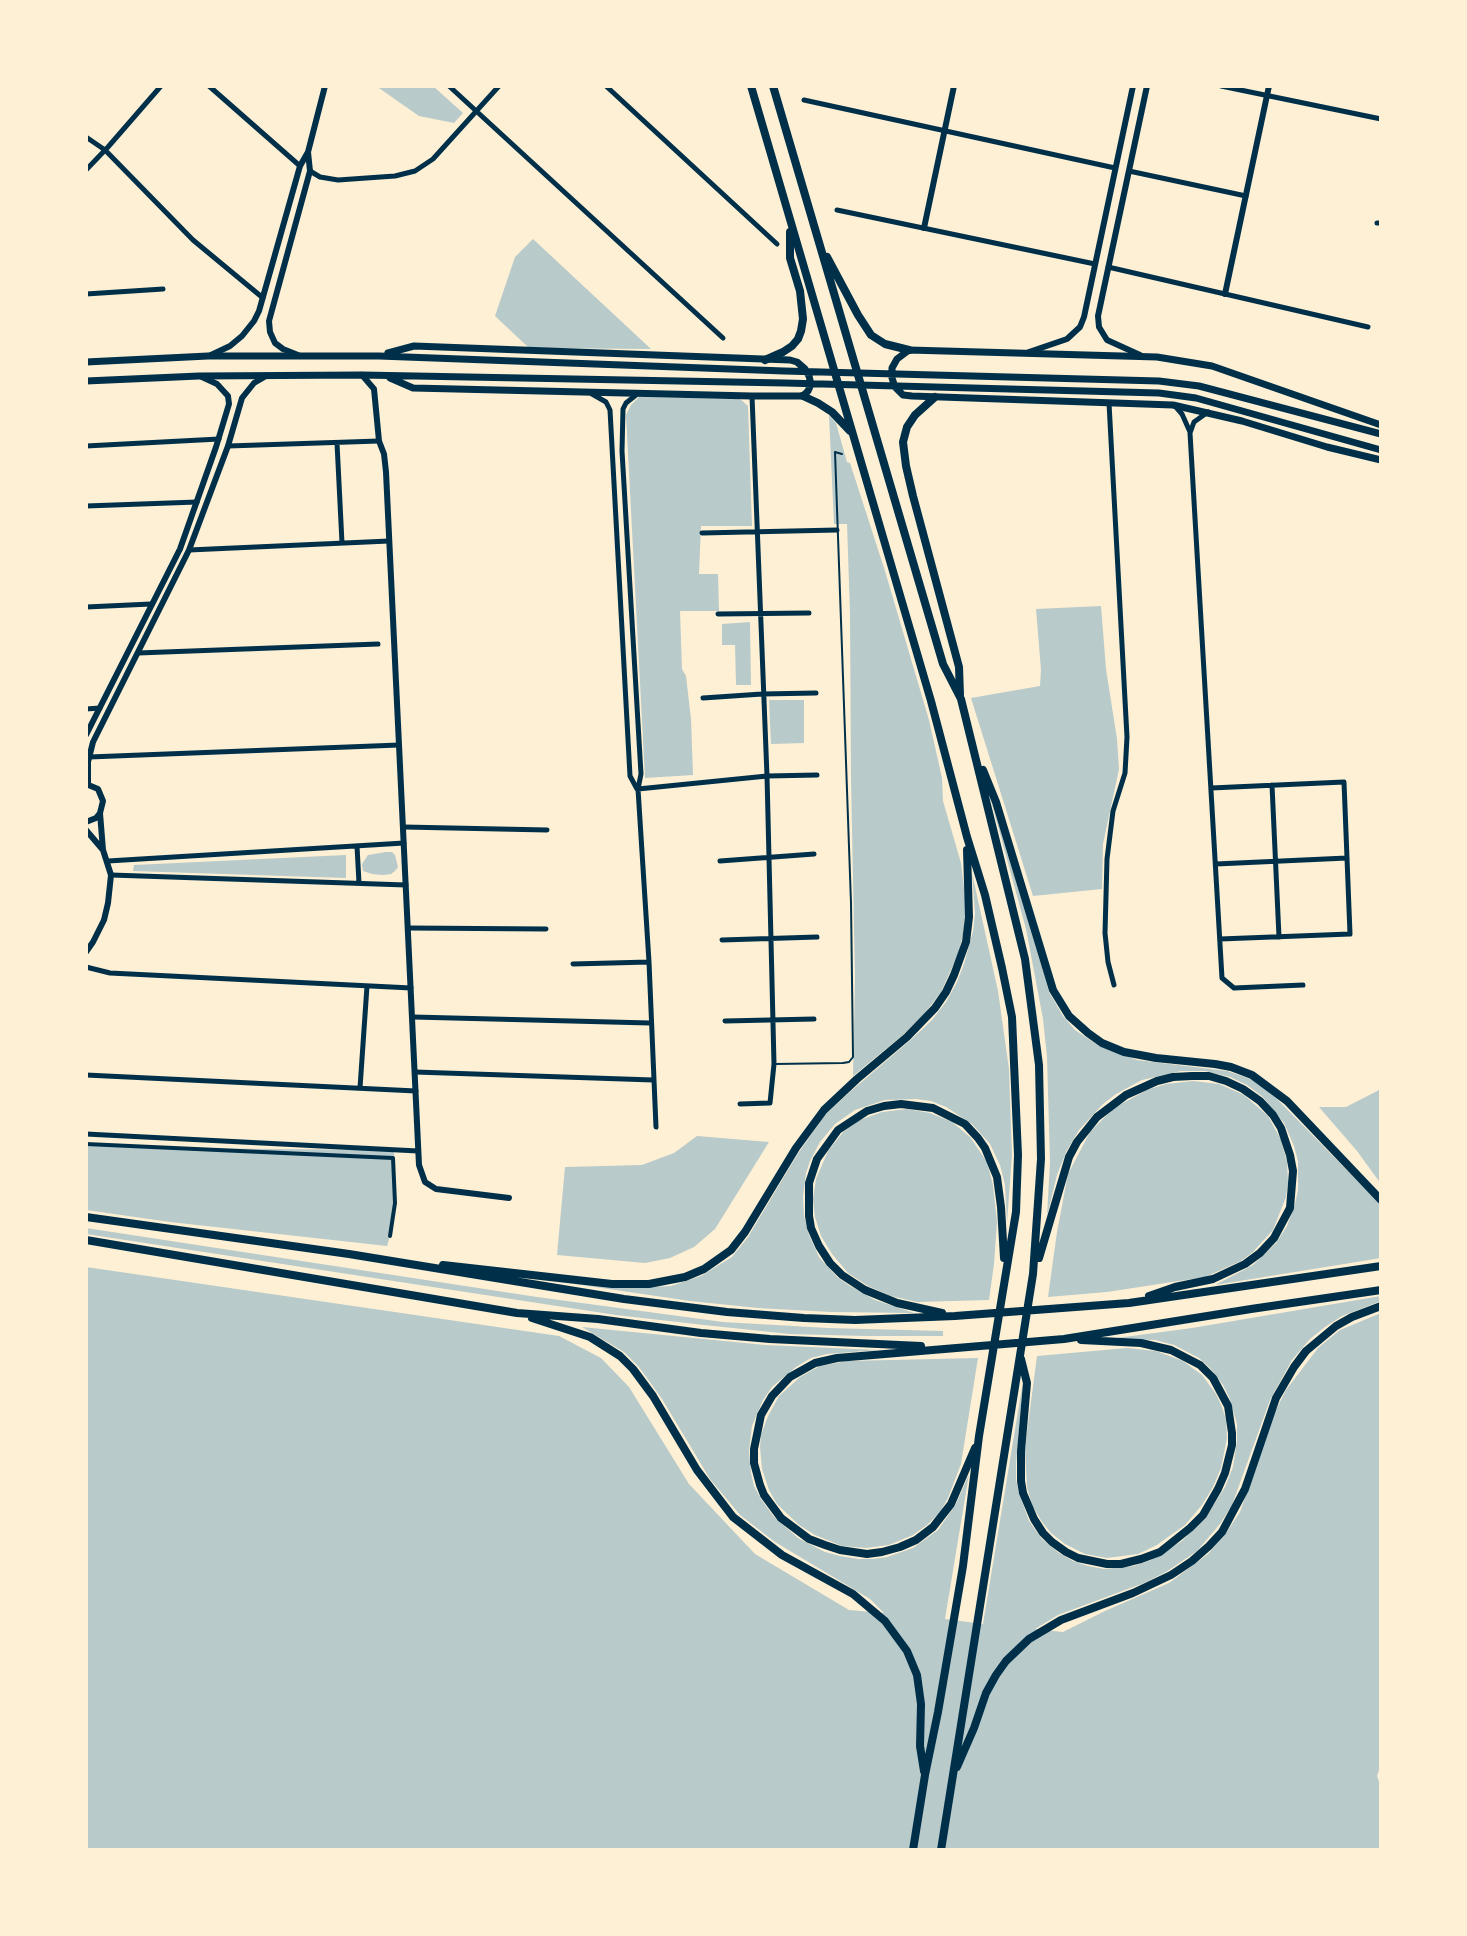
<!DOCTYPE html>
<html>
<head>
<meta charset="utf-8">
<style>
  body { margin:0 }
  #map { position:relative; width:1467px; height:1936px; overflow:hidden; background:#fdf0d5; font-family:"Fira Sans Condensed",sans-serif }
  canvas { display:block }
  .frame { position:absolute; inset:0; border:88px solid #fdf0d5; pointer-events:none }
</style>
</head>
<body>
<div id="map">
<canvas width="1467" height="1936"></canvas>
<div class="frame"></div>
</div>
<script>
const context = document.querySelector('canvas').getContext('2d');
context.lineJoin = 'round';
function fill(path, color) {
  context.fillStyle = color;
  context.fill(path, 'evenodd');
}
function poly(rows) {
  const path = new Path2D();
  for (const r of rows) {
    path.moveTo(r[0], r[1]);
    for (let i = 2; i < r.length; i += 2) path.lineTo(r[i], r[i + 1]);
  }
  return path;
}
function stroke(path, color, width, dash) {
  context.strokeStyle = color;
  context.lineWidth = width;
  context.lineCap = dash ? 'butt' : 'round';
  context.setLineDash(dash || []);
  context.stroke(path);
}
fill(poly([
  [376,86,433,86,463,113,454,123,419,116],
  [533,239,651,349,529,348,495,316,515,257],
  [639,397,740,399,748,406,752,526,701,526,699,574,718,574,719,611,680,611,682,669,686,676,691,719,693,775,645,778,626,415,631,405],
  [829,415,836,423,847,462,850,463,885,571,929,720,942,778,943,801,961,863,966,905,963,935,958,954,941,992,925,1013,904,1034,853,1076,855,978,851,779,850,613,847,524,834,524],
  [1101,606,1106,669,1117,739,1119,769,1103,844,1102,889,1033,896,971,698,1040,686,1041,670,1036,609],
  [750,622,751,685,736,685,735,645,722,645,722,624],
  [769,700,804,700,804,743,771,744],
  [987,786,1046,981,1049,992,1063,1016,1075,1030,1099,1046,1137,1060,1227,1071,1251,1079,1263,1087,1276,1098,1381,1205,1381,1258,1215,1285,1253,1265,1276,1243,1287,1226,1295,1204,1298,1190,1298,1161,1294,1146,1284,1123,1263,1097,1247,1085,1230,1077,1205,1071,1181,1071,1142,1080,1116,1094,1103,1104,1079,1130,1067,1150,1057,1175,1047,1216,1050,1162,1047,1057,1043,1019,1026,929],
  [386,852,392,852,395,855,398,867,395,871,391,874,383,875,372,874,363,871,362,864,368,855],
  [346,855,346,878,133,871,134,865],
  [972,873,998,991,1009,1069,1012,1155,1007,1223,1005,1185,1000,1165,990,1144,972,1124,946,1107,931,1101,916,1099,885,1100,855,1110,835,1124,820,1142,810,1161,806,1173,803,1197,804,1216,809,1235,819,1257,837,1277,850,1286,875,1300,914,1313,831,1312,758,1308,690,1301,568,1283,632,1288,671,1286,701,1276,732,1257,748,1237,797,1155,825,1115,851,1091,914,1037,932,1020,946,1002,957,982,964,964,973,931,975,914],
  [1193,1081,1219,1084,1244,1095,1268,1116,1281,1140,1287,1162,1288,1182,1286,1197,1273,1230,1253,1252,1241,1261,1205,1277,1107,1292,1048,1297,1057,1232,1068,1174,1090,1132,1114,1108,1147,1090,1166,1084],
  [1381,1089,1381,1184,1357,1151,1319,1107,1346,1107],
  [907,1109,930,1113,952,1122,970,1137,987,1162,993,1185,997,1222,994,1264,989,1300,917,1302,891,1296,868,1286,848,1273,832,1254,821,1236,815,1217,813,1199,816,1179,828,1151,844,1131,860,1120,882,1112],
  [697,1136,769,1142,715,1229,694,1247,670,1258,645,1263,557,1255,565,1167,642,1165,674,1153],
  [86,1144,164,1148,394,1150,395,1199,390,1236,387,1246,170,1222,86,1210],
  [86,1228,537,1297,723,1322,828,1328,943,1331,943,1336,866,1336,790,1334,704,1325,616,1315,86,1234],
  [86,1267,559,1336,601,1358,629,1387,689,1484,755,1554,849,1610,884,1613,870,1599,775,1542,740,1515,710,1479,662,1399,639,1367,624,1352,582,1327,765,1345,878,1350,827,1354,811,1358,796,1367,772,1387,763,1400,752,1426,749,1451,751,1473,754,1486,761,1499,774,1517,798,1538,825,1552,840,1556,859,1559,873,1559,887,1557,913,1548,938,1530,956,1504,969,1474,945,1619,983,1624,1023,1381,1016,1464,1016,1480,1019,1493,1029,1521,1042,1539,1059,1553,1073,1561,1088,1566,1104,1569,1134,1566,1151,1560,1182,1541,1208,1514,1225,1487,1233,1467,1237,1441,1237,1424,1229,1397,1223,1385,1210,1368,1199,1358,1174,1345,1155,1340,1109,1339,1192,1328,1381,1296,1381,1301,1342,1316,1325,1327,1310,1339,1292,1360,1270,1400,1232,1505,1220,1524,1197,1551,1166,1572,1144,1583,1058,1615,1035,1629,1063,1632,1105,1611,1169,1583,1208,1554,1224,1536,1240,1512,1275,1412,1286,1390,1318,1348,1340,1330,1381,1313,1381,1764,1377,1776,1381,1787,1381,1850,86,1850],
  [1127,1348,1156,1351,1183,1361,1202,1375,1216,1394,1222,1407,1226,1420,1227,1438,1221,1468,1213,1487,1202,1505,1185,1525,1157,1545,1138,1554,1107,1558,1085,1554,1065,1544,1051,1533,1042,1522,1032,1505,1027,1487,1025,1450,1027,1432,1037,1356],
  [978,1358,961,1464,948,1498,940,1512,927,1525,913,1535,889,1545,866,1548,842,1546,815,1535,799,1525,777,1504,769,1490,762,1469,760,1447,761,1435,768,1416,779,1396,800,1377,820,1366,847,1361]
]), '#b9caca');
stroke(poly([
  [775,1064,843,1063,849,1062,853,1057,851,903,835,452,842,454]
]), '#003049', 2);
stroke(poly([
  [86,1144,393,1158,395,1203,390,1236]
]), '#003049', 4);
stroke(poly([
  [209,86,300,166],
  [449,86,723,338],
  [606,86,777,244],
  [1221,86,1381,119],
  [804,100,1115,168],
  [86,137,105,150,193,240,263,298],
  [86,170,108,147,161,86],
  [310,171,320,177,338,180,395,176,415,171,433,159,499,86],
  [1129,171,1246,196],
  [837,210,1095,264],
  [1377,223,1381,223],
  [1108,267,1368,327],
  [86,294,163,289],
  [592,394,606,402,610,410,630,776,637,789],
  [636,395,626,403,623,409,622,451,641,774,638,789,649,962,656,1127],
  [1109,403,1127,737,1125,773,1113,811,1107,859,1105,933,1108,962,1114,985],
  [1175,406,1182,414,1190,432],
  [1208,412,1194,422,1190,433,1222,978,1234,988,1303,985],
  [337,443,342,543],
  [86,446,219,439],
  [228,446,379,441],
  [86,506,197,502],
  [702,533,837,530],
  [189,550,389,541],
  [86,607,151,604],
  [718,614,809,613],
  [138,653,378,644],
  [703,698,762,694,816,693],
  [86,709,100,708],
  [89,757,399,745],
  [1272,785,1279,937],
  [1211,788,1344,782,1350,934,1220,939],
  [638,789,767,776,817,775],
  [404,827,547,830],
  [357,846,359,883],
  [108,861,404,843],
  [720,861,814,854],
  [1216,864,1347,858],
  [111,875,406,885],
  [408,928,546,929],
  [722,940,817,937],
  [573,964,649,962],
  [86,967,110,973,411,988],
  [413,1017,650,1023],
  [725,1021,814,1019],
  [415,1072,653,1080],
  [86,1075,416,1091],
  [360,1088,367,986],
  [740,1104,770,1103,774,1064,767,776,752,396],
  [86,1134,418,1151]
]), '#003049', 5);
stroke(poly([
  [924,228,954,86],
  [1225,294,1269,86],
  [1029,352,1067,339,1080,327,1084,317,1133,86],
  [211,355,230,346,242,336,254,321,259,311,300,166,308,152,325,86],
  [298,355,283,349,275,343,270,332,269,321,310,171,308,152],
  [1140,355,1107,340,1099,327,1098,316,1147,86],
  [362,375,374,389,379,441,384,454,386,472,419,1165,425,1182,436,1189,509,1198],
  [86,735,180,549,216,447,229,404,228,396,217,384,202,377],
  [86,784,98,789,103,801,100,813,96,818,86,822],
  [88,785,88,762,93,742,189,550,228,446,242,398,254,383,266,376],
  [100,813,103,850],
  [86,830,103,850,111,875,108,903,104,920,93,942,86,952]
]), '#003049', 6);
stroke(poly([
  [388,353,414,346,790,360,797,362,805,369,809,376,811,384,808,391,803,396,752,396,413,388,390,378],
  [86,362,208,356,379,356,784,371,1159,381,1199,386,1381,434],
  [86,381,199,376,362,375,785,383,1159,393,1196,398,1381,450],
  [1381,425,1212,366,1157,357,909,350,897,359,892,368,892,378,895,387,903,395,912,396,1173,405,1242,421,1327,447,1381,460]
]), '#003049', 7);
stroke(poly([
  [751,86,931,701,967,837,985,895,1002,968,1012,1017,1018,1155,1016,1212,979,1436,963,1566,938,1712,925,1775,913,1850],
  [773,86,943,664,961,699,1025,959,1039,1065,1041,1159,1033,1274,941,1850],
  [827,257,858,315,871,335,885,344,909,350],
  [765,360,783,352,792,346,798,339,801,331,803,319,800,291,790,258,790,232],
  [803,396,818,403,832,412,850,431],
  [935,397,915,415,907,427,903,442,906,466,913,496,959,667,960,695],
  [983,770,996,802,1053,990,1069,1016,1088,1033,1102,1043,1124,1052,1156,1058,1215,1064,1231,1067,1252,1075,1287,1101,1381,1200],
  [86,1217,349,1254,624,1299,727,1312,804,1318,855,1320,955,1316,1129,1303,1381,1266],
  [86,1240,517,1313,598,1319,701,1333,770,1339,921,1346],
  [1039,1258,1069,1157,1077,1142,1097,1117,1126,1095,1157,1081,1173,1077,1192,1076,1209,1076,1226,1081,1243,1089,1260,1101,1273,1115,1281,1128,1290,1155,1293,1171,1290,1208,1274,1238,1260,1253,1245,1264,1213,1279,1175,1287,1149,1296],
  [443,1265,612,1284,649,1284,685,1277,704,1269,731,1250,745,1232,796,1148,824,1110,857,1079,907,1037,935,1008,946,992,954,975,966,942,969,917,967,850],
  [942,1313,897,1303,865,1290,842,1275,830,1263,819,1246,811,1228,809,1216,809,1183,817,1159,838,1130,867,1111,884,1106,901,1104,933,1108,965,1124,978,1138,985,1148,997,1177,1001,1207,1004,1258],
  [532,1318,590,1337,620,1356,633,1369,653,1396,697,1470,733,1517,782,1555,853,1594,885,1621,907,1651,917,1675,921,1704,920,1746,924,1771],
  [1021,1359,1027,1383,1021,1451,1021,1481,1023,1493,1034,1519,1043,1533,1052,1542,1066,1552,1078,1558,1107,1564,1121,1564,1141,1559,1160,1552,1190,1528,1203,1515,1218,1489,1225,1473,1232,1445,1232,1433,1228,1406,1213,1378,1200,1365,1171,1350,1141,1343,1081,1340],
  [975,1448,951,1504,933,1527,916,1540,900,1547,882,1552,867,1554,840,1550,825,1545,809,1539,781,1518,764,1495,760,1485,754,1463,754,1449,761,1415,772,1396,790,1377,815,1363,837,1358,1064,1339,1251,1309,1381,1290],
  [957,1767,974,1728,986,1693,996,1675,1006,1661,1029,1639,1061,1620,1133,1593,1171,1575,1192,1561,1209,1546,1222,1532,1245,1489,1276,1398,1294,1367,1306,1351,1336,1326,1352,1317,1381,1306]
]), '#003049', 8);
</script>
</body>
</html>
